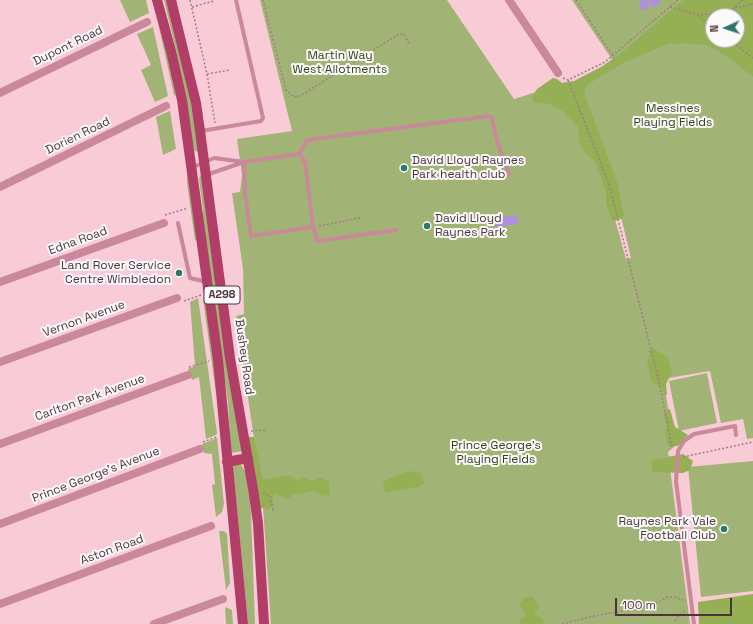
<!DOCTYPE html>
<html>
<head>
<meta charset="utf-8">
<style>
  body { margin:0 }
  #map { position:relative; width:753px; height:624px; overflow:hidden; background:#f9cbd6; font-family:"Space Grotesk",sans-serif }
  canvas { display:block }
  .north { position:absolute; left:705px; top:8px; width:40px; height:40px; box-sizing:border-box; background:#fafafa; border:1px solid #b6aaad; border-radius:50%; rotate:267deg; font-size:11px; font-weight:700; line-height:16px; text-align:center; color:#50323a }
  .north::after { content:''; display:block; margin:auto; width:14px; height:18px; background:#30766c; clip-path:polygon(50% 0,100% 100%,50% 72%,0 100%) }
  .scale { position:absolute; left:615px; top:598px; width:117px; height:18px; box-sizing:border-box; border:2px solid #50323a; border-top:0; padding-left:5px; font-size:12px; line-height:14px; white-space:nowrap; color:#50323a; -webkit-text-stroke:3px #fafafa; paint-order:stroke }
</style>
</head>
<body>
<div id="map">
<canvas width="753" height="624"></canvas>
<div class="north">N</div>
<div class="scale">100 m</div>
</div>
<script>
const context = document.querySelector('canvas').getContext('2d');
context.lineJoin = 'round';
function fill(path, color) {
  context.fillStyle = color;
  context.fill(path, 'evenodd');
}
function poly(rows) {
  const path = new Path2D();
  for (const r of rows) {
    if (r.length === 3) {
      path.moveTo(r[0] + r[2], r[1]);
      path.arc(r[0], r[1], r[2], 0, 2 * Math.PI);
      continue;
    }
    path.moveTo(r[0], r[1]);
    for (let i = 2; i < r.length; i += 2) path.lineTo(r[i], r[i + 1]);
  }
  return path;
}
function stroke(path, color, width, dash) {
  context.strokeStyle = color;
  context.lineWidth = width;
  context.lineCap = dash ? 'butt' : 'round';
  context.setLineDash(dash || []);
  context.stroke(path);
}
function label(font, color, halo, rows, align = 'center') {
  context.font = font + ' "Space Grotesk",sans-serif';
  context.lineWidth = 4;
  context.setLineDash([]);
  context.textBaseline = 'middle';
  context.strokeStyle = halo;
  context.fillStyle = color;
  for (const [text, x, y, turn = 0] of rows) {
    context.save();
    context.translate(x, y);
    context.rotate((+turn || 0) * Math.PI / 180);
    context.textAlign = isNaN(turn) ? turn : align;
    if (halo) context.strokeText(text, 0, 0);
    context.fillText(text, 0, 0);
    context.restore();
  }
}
fill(poly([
  [120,0,146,0,149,13,130,22],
  [164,0,166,0,190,98,199,153,194,150,176,50],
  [260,0,447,0,514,99,562,84,588,136,606,187,626,259,631,258,612,180,573,84,613,61,572,0,753,0,753,438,747,439,743,419,721,423,710,371,663,379,675,446,668,452,690,624,271,624,262,493,236,316,244,314,243,269,232,193,240,192,242,175,237,139,292,131],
  [713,16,737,16,737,40,713,40],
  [158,23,169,58,176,96,174,95],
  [153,27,168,96,155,102,141,70,151,65,137,34],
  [170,111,176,149,163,155,156,117],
  [187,173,197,239,195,241,187,183],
  [201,175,226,360,242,451,231,453,228,402,203,228,203,209,199,179],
  [198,298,217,433,216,435,206,439,199,377,192,380,188,369,195,366,190,302],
  [203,299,206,302,215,357,216,393],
  [707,373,717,423,679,431,669,381],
  [217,438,224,504,222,512,216,517,212,485,215,484,212,454,204,453,202,444],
  [753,461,753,591,701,597,688,467],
  [235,465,241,465,246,473,251,512,255,624,248,624,233,467],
  [219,531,224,531,227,534,230,583,226,590],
  [225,607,232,610,233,624,226,624]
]), '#a1b475');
fill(poly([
  [683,0,753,0,753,77,732,60,710,46,688,43,668,44,623,63,587,85,584,93,617,182,624,216,621,219,614,221,611,219,606,202,606,192,596,164,585,152,579,141,578,127,561,110,550,104,534,102,532,97,537,89,553,78,557,79,562,83,574,81,601,67,620,54],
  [713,16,737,16,737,40,713,40],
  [653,348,668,358,672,373,666,384,667,395,664,395,662,387,652,383,647,361,650,356,648,350],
  [670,409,675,427,688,435,678,446,668,446,665,431,667,425,663,412],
  [248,437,254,437,263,480,290,475,299,482,301,477,305,477,311,481,321,478,329,482,330,495,323,496,315,491,293,495,287,499,274,494,272,507,268,509,259,508],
  [683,454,693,461,690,470,683,473,653,472,651,460],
  [408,471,421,473,424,483,418,487,385,493,383,481],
  [753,594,753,624,699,624,698,602],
  [533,597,539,607,534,614,543,619,544,624,520,624,520,620,527,615,519,605,524,598]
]), '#95af55');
fill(poly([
  [644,5,5],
  [649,0,659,0,661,2,654,8,648,1],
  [517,215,518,224,495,227,494,218]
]), '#b08fdf');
stroke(poly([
  [190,0,207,74,215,123],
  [263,0,286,90,294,97,300,96,399,34,404,34,409,44],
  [576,0,613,56],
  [192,7,214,1],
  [670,7,697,15,712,14,733,9,742,0],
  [735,8,753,4],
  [697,15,713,27],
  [730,40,753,58],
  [207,74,230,70],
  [563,78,568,80,605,62,678,0],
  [568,80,609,184,659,381,672,448],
  [165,215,188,208],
  [319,226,360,218],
  [184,301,201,295],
  [189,367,209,361],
  [251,431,267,430],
  [203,442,217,437],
  [683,457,753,442],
  [263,493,270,496,273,510,275,511],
  [675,621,678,616,686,610],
  [562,624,594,616,650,606,668,597,675,597,685,601]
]), '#a27c86', 1.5, [2, 2]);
stroke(poly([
  [201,131,261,121,263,118,236,0],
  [299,154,307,140,489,116,492,118,497,141,509,174],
  [299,154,305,162,313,227,317,241,396,230],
  [244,162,245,194,251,236,313,227],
  [191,168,214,158,244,162],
  [206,175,244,162,299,154],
  [178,223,190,278,207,282],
  [694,624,676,481,678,451,684,441,694,434,735,426,736,435]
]), '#c9899a', 4);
stroke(poly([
  [509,0,558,73],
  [0,93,147,22],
  [0,187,166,106],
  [0,282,164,223],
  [0,362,177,298],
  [0,444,188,375],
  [0,524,200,449],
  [0,604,211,526],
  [154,624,223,599]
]), '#c9899a', 8);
stroke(poly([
  [157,0,171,51,182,100,218,360,243,624],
  [171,0,196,103,200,131,230,358,253,489,258,523,264,624],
  [227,462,248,458]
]), '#b13e66', 10);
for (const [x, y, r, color] of [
  [404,168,4,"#30766c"],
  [427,226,4,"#30766c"],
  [179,273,4,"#30766c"],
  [724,529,4,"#30766c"]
]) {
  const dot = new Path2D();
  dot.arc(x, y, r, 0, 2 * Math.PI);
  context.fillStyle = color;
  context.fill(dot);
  stroke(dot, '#fafafa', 1.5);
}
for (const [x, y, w] of [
  [222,295,36]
]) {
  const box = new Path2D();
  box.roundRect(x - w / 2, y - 9, w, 18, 3);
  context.fillStyle = '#fafafa';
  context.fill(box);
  stroke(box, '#50323a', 1);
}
label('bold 11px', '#50323a', null, [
  ["A298",222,295]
]);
label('12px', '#50323a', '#fafafa', [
  ["Dupont Road",68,46,-26],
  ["Dorien Road",78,136,-26],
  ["Edna Road",78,241,-20],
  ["Vernon Avenue",84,319,-20],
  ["Bushey Road",244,357,82],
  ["Carlton Park Avenue",90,398,-20],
  ["Prince George's Avenue",96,475,-21],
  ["Aston Road",112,550,-20]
]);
label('12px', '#35401a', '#fafafa', [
  ["Martin Way",340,56],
  ["West Allotments",340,70],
  ["Messines",673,109],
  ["Playing Fields",673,123],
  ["Prince George's",496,446],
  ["Playing Fields",496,460]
]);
label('12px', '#50323a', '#fafafa', [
  ["David Lloyd Raynes",412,161],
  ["Park health club",412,175],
  ["David Lloyd",435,219],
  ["Raynes Park",435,233],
  ["Land Rover Service",171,266,"right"],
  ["Centre Wimbledon",171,280,"right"],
  ["Raynes Park Vale",716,522,"right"],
  ["Football Club",716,536,"right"]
], 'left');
</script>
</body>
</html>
